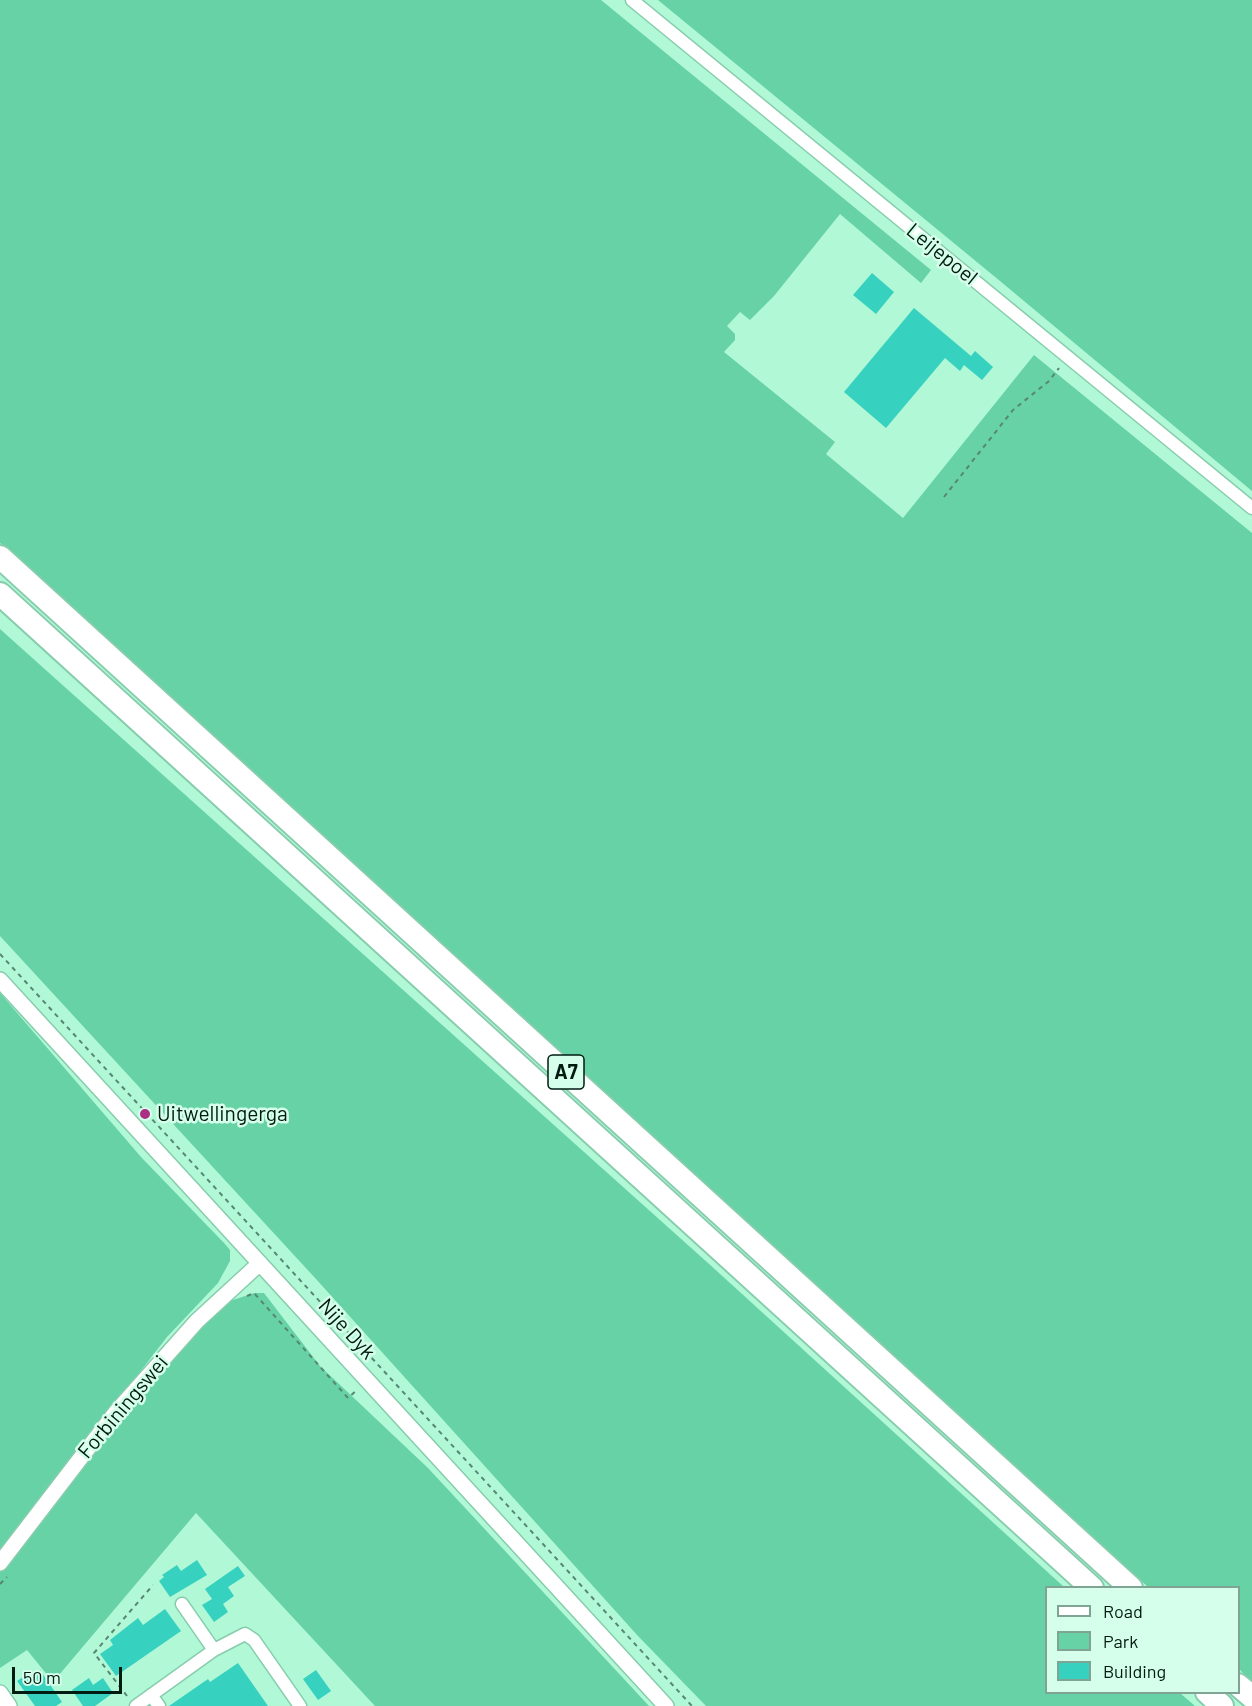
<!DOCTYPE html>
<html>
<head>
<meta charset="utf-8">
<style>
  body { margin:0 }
  #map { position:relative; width:1252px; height:1706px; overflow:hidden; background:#b1f8d7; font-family:Barlow,sans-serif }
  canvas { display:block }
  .legend { position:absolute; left:1045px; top:1586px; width:195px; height:108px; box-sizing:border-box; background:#d5ffea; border:2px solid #80a493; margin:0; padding:8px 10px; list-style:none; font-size:18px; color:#001b10 }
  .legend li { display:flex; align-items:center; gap:12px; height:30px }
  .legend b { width:30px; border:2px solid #80a493 }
  .scale { position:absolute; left:12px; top:1667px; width:110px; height:27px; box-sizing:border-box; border:3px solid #001b10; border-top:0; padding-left:8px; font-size:18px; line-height:21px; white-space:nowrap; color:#001b10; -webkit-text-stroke:4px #d5ffea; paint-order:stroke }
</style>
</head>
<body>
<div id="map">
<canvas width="1252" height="1706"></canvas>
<ul class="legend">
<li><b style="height:8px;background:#fff"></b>Road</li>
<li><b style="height:16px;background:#66d2a5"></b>Park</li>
<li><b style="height:16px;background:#37d1c0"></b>Building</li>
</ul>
<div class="scale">50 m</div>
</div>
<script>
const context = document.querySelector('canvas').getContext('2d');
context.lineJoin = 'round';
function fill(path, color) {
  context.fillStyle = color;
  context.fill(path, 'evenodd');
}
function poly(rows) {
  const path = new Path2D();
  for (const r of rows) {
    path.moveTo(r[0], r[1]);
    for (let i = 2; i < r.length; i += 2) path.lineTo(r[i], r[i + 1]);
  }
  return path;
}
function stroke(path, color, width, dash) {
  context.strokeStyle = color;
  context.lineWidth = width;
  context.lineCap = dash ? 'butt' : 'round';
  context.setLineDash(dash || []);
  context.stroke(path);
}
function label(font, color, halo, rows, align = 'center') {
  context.font = font + ' Barlow,sans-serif';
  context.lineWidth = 5;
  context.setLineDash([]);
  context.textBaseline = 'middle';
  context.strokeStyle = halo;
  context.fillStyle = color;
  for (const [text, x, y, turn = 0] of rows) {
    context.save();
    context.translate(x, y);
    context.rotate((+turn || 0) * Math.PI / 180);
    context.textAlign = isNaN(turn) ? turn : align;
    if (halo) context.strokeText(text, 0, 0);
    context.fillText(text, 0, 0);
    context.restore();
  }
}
fill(poly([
  [0,0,601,0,931,270,921,283,840,214,774,296,750,320,740,312,727,326,735,334,735,340,724,352,835,442,826,454,903,518,1034,355,1252,533,1252,1682,1239,1669,1238,1588,1148,1587,0,543],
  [658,0,1252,0,1252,491,1000,281],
  [0,629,708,1263,1064,1587,1046,1588,1046,1692,1180,1693,1195,1706,706,1706,638,1636,316,1279,0,936],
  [0,993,141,1157,225,1244,230,1250,230,1261,218,1283,167,1337,0,1552],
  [254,1293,264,1293,320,1366,428,1468,649,1706,375,1706,196,1513,53,1682,27,1650,0,1668,0,1572,145,1385,199,1323,227,1302]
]), '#66d2a5');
fill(poly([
  [872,273,894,292,876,314,853,295],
  [914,308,971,356,975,351,993,367,982,380,964,365,960,371,945,358,886,428,844,392],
  [197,1560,207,1575,170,1597,159,1581,164,1577,162,1575,177,1565,181,1571],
  [238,1566,245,1576,228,1587,234,1596,223,1604,228,1612,214,1622,202,1605,212,1599,205,1589],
  [165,1609,181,1631,116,1676,100,1654,113,1645,110,1640,138,1618,143,1625],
  [238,1663,268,1706,169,1706,208,1679,210,1682],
  [40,1670,62,1702,56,1706,35,1706,17,1681,32,1671,34,1674],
  [316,1670,331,1691,318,1700,303,1679],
  [89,1678,93,1685,103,1678,113,1693,95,1706,83,1706,72,1690]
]), '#37d1c0');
const minor = poly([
  [632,0,1252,508],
  [182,1604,214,1650],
  [151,1695,159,1706],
  [136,1706,214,1650,245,1634,254,1640,300,1706]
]);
const tertiary = poly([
  [0,980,666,1706],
  [0,1563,116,1412,197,1321,260,1263],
  [0,1693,9,1706]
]);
const motorway = poly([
  [0,557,1131,1588],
  [0,594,1092,1588],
  [1238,1685,1252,1697],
  [1207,1692,1222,1706]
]);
stroke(minor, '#87cdad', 15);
stroke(tertiary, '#87cdad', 18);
stroke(motorway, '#87cdad', 26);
stroke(poly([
  [944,497,1013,410,1049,381,1059,368],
  [0,954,692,1706],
  [247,1296,254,1293,348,1398,357,1390],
  [0,1584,7,1577],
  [127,1696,94,1653,153,1585]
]), '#578771', 2, [4.5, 4.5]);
stroke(minor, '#fff', 12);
stroke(tertiary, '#fff', 15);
stroke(motorway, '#fff', 22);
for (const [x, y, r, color] of [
  [145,1114,6,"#ab3083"]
]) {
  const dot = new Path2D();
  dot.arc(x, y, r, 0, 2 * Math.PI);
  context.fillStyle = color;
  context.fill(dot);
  stroke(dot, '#d5ffea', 2);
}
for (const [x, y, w] of [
  [566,1072,36]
]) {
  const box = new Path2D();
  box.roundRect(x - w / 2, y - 17, w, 34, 4.5);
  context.fillStyle = '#d5ffea';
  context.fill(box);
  stroke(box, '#001b10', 1.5);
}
label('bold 20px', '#001b10', null, [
  ["A7",566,1072]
]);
label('21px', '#001b10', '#d5ffea', [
  ["Leijepoel",942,254,39],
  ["Nije Dyk",347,1329,48],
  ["Forbiningswei",123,1407,-50]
]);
label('21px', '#001b10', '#d5ffea', [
  ["Uitwellingerga",157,1114]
], 'left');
</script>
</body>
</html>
